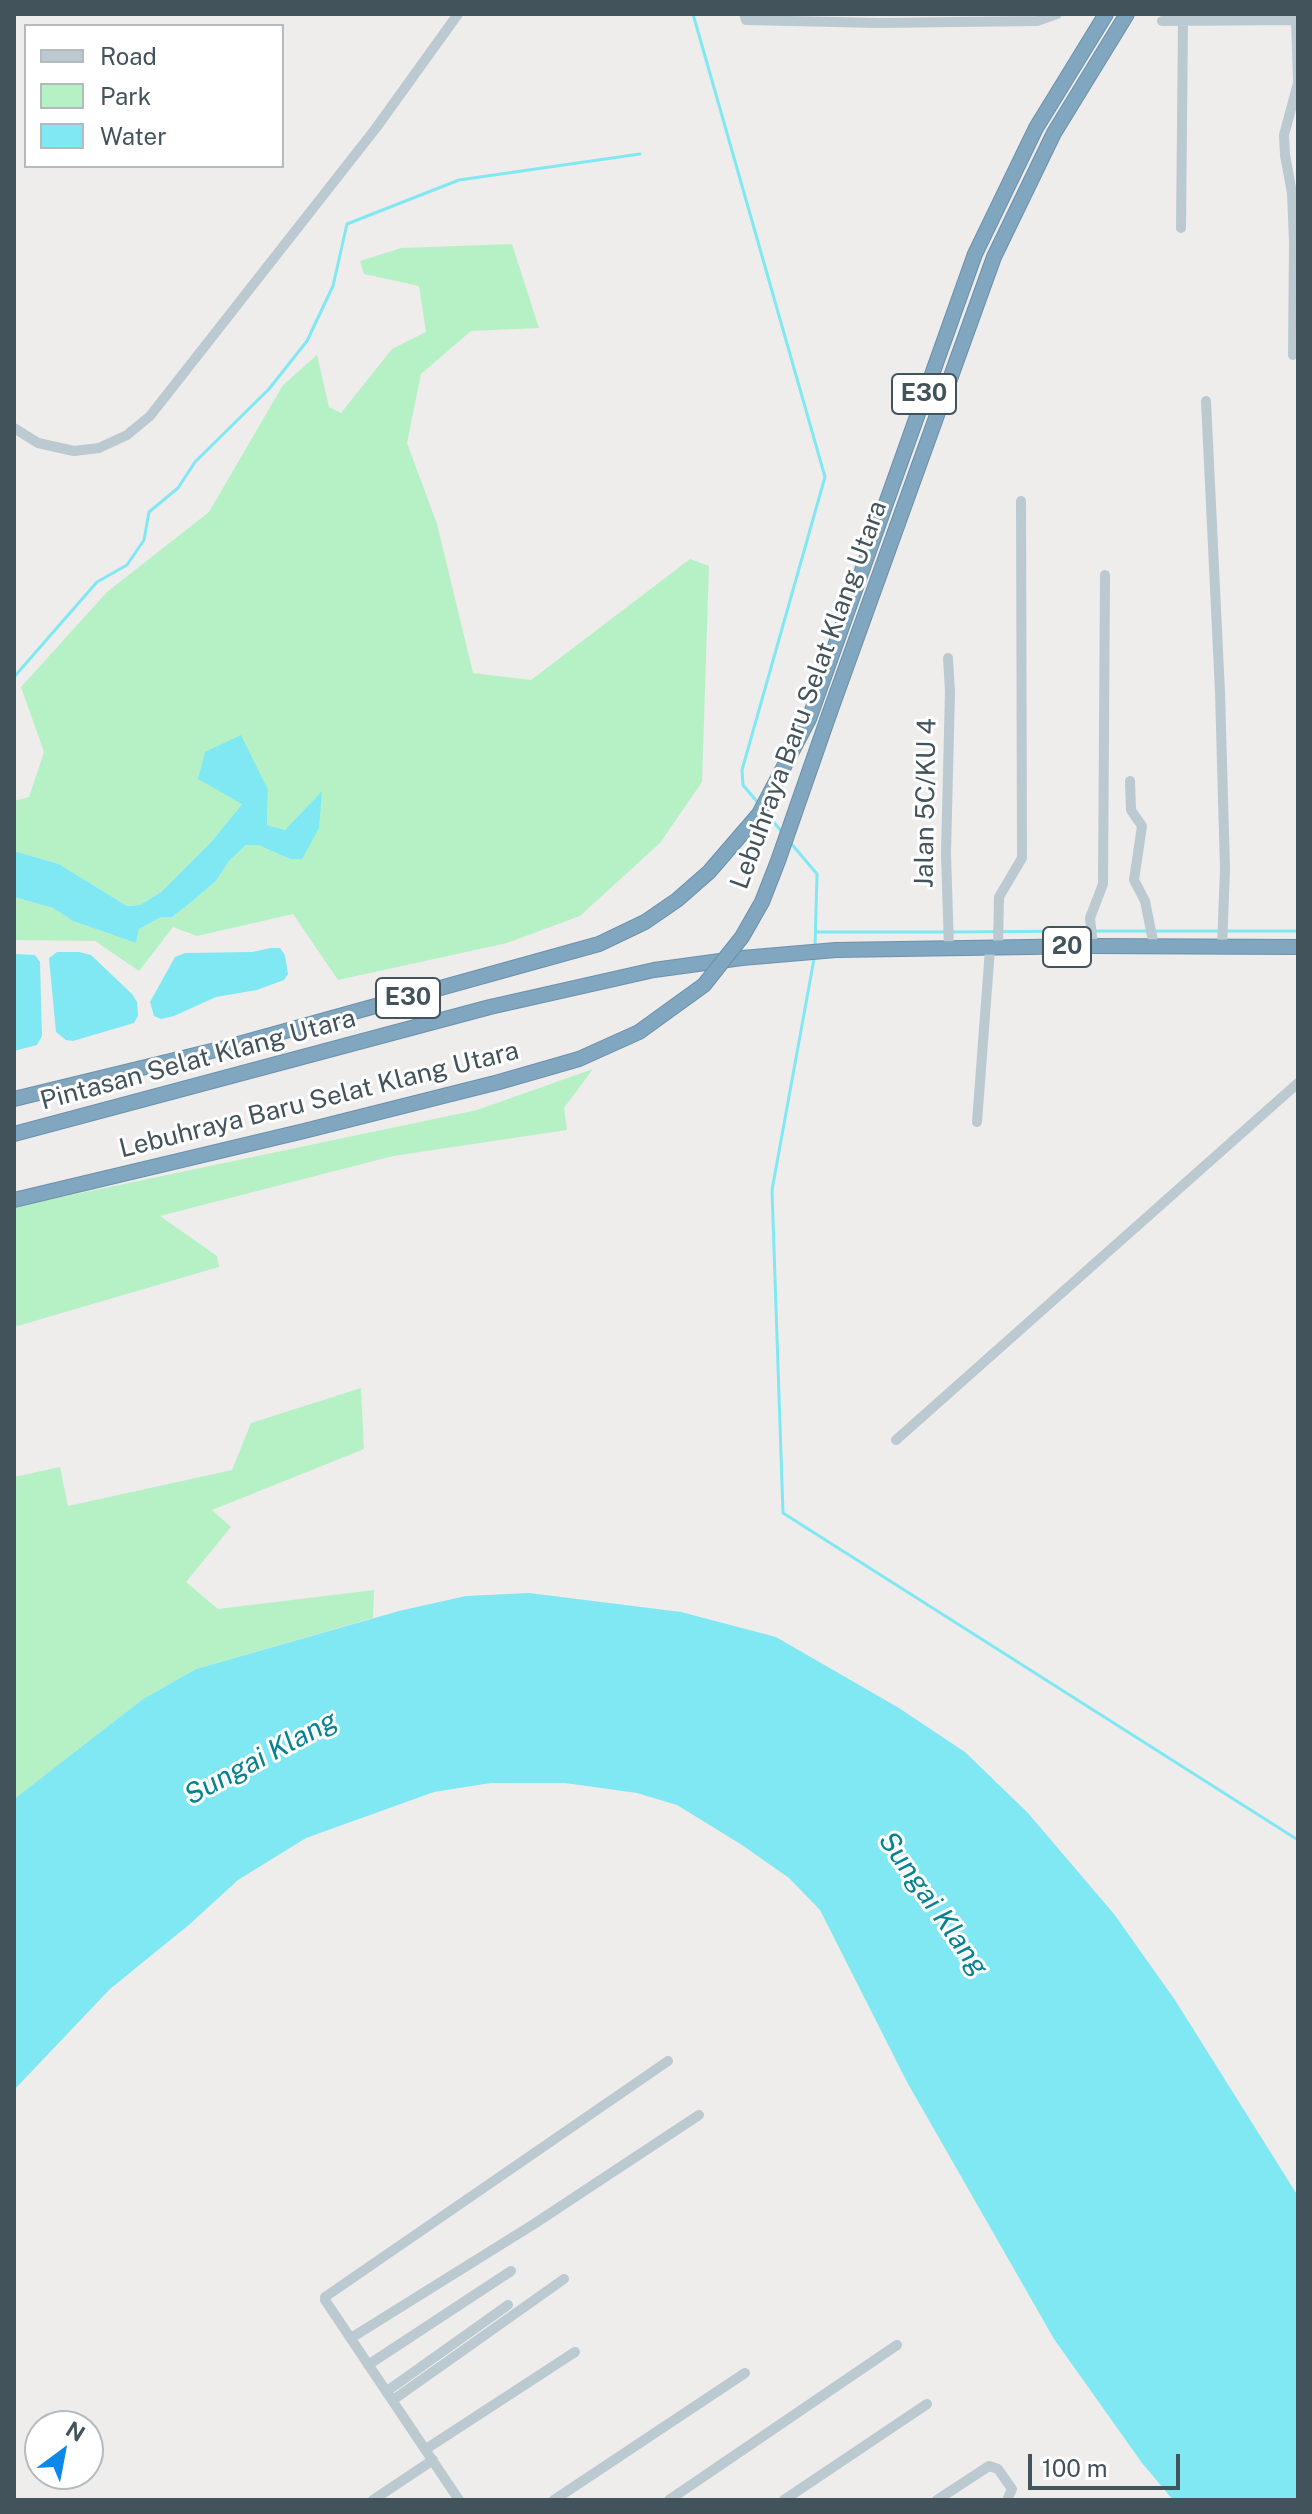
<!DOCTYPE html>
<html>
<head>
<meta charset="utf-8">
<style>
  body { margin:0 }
  #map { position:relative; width:1312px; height:2514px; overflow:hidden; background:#efecec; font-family:"Public Sans",sans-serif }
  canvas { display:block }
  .frame { position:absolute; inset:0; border:16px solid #43535b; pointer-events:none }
  .legend { position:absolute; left:24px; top:24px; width:260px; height:144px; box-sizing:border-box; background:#fff; border:2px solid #b4babd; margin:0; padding:10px 14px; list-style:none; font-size:24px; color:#43535b }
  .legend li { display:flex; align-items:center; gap:16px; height:40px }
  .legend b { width:40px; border:2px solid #b4babd }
  .north { position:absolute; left:24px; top:2410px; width:80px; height:80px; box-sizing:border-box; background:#fff; border:2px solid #b4babd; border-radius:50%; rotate:32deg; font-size:22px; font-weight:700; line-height:32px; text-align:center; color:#43535b }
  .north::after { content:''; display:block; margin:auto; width:28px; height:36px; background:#0c87ea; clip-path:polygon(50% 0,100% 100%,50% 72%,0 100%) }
  .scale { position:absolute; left:1028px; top:2454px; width:152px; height:36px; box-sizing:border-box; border:4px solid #43535b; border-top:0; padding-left:10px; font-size:24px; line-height:28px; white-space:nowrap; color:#43535b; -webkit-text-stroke:6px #fff; paint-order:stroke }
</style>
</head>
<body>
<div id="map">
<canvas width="1312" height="2514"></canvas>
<div class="frame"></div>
<ul class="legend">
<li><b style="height:10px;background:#bbc9d0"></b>Road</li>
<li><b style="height:22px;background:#b6f1c6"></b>Park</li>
<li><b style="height:22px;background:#80e8f2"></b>Water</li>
</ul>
<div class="north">N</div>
<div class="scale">100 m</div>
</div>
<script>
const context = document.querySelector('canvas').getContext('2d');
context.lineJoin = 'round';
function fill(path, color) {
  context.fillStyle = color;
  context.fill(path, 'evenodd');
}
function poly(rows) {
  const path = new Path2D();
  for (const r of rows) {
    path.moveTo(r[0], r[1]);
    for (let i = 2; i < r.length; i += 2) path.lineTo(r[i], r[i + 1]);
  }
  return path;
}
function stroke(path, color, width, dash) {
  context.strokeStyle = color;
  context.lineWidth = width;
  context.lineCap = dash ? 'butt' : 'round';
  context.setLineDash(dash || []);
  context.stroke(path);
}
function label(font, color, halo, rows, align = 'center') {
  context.font = font + ' "Public Sans",sans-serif';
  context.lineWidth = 6;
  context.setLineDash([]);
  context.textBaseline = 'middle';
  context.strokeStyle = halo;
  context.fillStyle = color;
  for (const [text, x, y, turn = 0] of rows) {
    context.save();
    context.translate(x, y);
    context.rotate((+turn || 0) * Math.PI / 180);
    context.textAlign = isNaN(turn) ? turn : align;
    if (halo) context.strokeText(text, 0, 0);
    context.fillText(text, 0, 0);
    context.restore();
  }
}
fill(poly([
  [512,244,539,328,471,331,421,374,407,443,437,524,473,673,531,680,690,559,709,566,702,782,660,843,580,916,507,943,338,980,293,914,197,936,173,927,139,971,95,941,14,940,14,897,53,908,73,921,136,943,139,929,161,917,172,917,189,904,216,881,229,861,246,845,258,845,290,859,321,793,285,830,267,825,268,790,242,804,212,841,161,892,140,905,127,906,59,864,14,851,14,801,29,797,44,752,21,687,107,592,209,512,283,385,317,355,329,407,341,413,392,349,426,332,419,286,364,274,360,261,401,248],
  [593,1069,564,1108,567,1130,393,1156,160,1216,217,1256,219,1267,14,1327,14,1207,477,1110],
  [361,1388,364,1449,212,1510,231,1527,186,1582,218,1609,374,1590,373,1618,196,1669,143,1699,14,1799,14,1477,60,1467,68,1506,232,1470,251,1423]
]), '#b6f1c6');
fill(poly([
  [241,735,268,790,267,825,285,830,322,791,319,828,302,859,290,859,258,845,246,845,229,861,216,881,189,904,172,917,161,917,139,929,136,943,73,921,53,908,14,897,14,851,59,864,127,906,140,905,161,892,212,841,242,804,198,779,205,752],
  [271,948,280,948,285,955,288,974,284,980,257,990,216,997,174,1016,161,1019,154,1016,150,1002,175,957,185,953,252,952],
  [57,952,79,952,91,955,132,994,137,1002,138,1016,134,1023,73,1041,66,1040,56,1032,49,958],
  [14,954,35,955,40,962,42,1036,37,1045,14,1051],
  [529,1593,681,1612,776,1637,899,1708,965,1752,1028,1813,1114,1914,1175,2000,1298,2196,1298,2500,1173,2500,1142,2463,1054,2339,907,2082,820,1910,789,1878,742,1845,677,1805,637,1793,565,1783,491,1783,434,1792,306,1838,238,1880,190,1924,110,1989,14,2090,14,1799,143,1699,196,1669,399,1611,466,1596]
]), '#80e8f2');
stroke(poly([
  [693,14,825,477,742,770,743,785,759,804],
  [14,677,97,582,127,565,144,540,149,512,178,488,195,462,269,389,307,341,333,286,347,224,459,180,640,154],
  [14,721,14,728],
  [766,813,782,832],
  [789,841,817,874,815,947],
  [1096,931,1298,931],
  [816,932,944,932],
  [952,932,1088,931],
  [814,959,772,1190,783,1513,1298,1840]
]), '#80e8f2', 3);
const highway = poly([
  [830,712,994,257,1054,133,1127,14],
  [14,1099,224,1048,599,944,645,922,677,900,709,872,759,814,809,719,975,254,1036,128,1106,14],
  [14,1134,490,1007,654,970,742,958,836,950,1093,946,1298,947],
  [14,1200,304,1131,499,1082]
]);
stroke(highway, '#6b91ab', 16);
stroke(poly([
  [744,14,746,20,879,23,1037,21,1057,14],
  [1296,20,1298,80],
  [1162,21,1298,20],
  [1181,228,1183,21],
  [1293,355,1294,242,1292,193,1285,155,1284,135,1298,83],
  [1206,401,1220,692,1225,869,1222,947],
  [14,428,38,443,74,451,99,448,127,435,150,416,376,128,458,14],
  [948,658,950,692,946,853,949,949],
  [1130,781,1131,810,1142,826,1134,880,1145,901,1154,946],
  [1093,946,1090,918,1103,884,1105,575],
  [998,948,999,897,1022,858,1021,501],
  [977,1122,990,949],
  [896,1440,1298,1083],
  [351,2338,534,2224,699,2115],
  [368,2365,511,2271],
  [387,2391,508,2305],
  [393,2400,564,2279],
  [426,2449,575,2352],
  [373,2500,433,2460],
  [459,2500,325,2300,325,2297,668,2061],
  [554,2500,745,2373],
  [669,2500,897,2345],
  [784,2500,927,2404],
  [937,2500,989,2466,998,2469,1012,2489,1007,2500]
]), '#bbc9d0', 10);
stroke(highway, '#80a6c0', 14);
const highwayBridge = poly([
  [499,1082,579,1059,639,1032,704,985,742,937,762,902,778,861,830,712]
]);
stroke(highwayBridge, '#6b91ab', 16, []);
stroke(highwayBridge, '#80a6c0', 14);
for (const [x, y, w] of [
  [924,394,64],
  [1067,947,48],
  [408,998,64]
]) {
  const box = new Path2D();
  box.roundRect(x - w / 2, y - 20, w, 40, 6);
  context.fillStyle = '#fff';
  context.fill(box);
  stroke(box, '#43535b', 2);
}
label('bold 24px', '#43535b', null, [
  ["E30",924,394],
  ["20",1067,947],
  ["E30",408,998]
]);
label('26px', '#43535b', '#fff', [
  ["Lebuhraya Baru Selat Klang Utara",809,695,-70],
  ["Jalan 5C/KU 4",926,803,-89],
  ["Pintasan Selat Klang Utara",198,1060,-15],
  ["Lebuhraya Baru Selat Klang Utara",319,1100,-14]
]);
label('italic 28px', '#058390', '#fff', [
  ["Sungai Klang",261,1758,-28],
  ["Sungai Klang",933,1904,55]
]);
</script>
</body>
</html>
